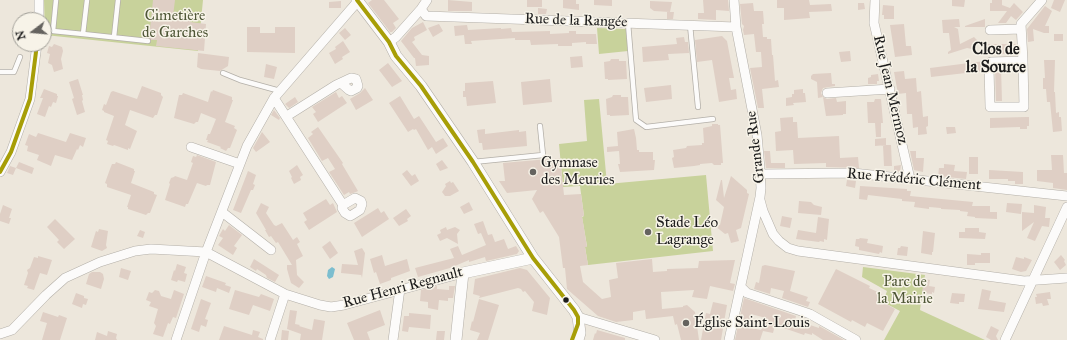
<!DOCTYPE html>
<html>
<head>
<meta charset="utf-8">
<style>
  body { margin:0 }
  #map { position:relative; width:1067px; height:340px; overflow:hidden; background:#ede7dc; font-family:"IM FELL Great Primer",serif }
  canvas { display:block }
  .north { position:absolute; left:12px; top:12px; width:40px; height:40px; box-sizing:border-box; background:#f7f3e8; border:1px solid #9f9d96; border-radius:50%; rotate:254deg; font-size:11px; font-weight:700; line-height:16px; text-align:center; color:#1c1c1c }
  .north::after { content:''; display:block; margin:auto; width:14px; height:18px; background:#65635f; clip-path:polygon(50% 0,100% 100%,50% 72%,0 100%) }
</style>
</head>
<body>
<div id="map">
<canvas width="1067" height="340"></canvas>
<div class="north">N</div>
</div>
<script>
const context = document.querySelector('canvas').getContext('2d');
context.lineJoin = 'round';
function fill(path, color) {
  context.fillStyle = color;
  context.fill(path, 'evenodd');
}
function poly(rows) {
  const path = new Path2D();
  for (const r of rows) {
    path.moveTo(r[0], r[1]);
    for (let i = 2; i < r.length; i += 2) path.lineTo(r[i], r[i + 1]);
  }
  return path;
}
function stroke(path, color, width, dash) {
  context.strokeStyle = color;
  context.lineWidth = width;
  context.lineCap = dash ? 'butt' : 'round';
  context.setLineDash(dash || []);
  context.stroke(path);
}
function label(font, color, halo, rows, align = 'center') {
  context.font = font + ' "IM FELL Great Primer",serif';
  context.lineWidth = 3;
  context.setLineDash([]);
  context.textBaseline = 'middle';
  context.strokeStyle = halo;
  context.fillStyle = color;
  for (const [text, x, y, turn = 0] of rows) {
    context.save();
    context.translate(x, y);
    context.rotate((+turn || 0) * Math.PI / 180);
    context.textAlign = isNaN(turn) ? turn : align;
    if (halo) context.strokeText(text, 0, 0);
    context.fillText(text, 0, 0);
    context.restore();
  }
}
fill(poly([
  [44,0,203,0,198,51,45,35],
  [597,28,626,29,628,51,599,54],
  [599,99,607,184,706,175,713,251,588,265,585,247,587,246,582,217,584,216,580,186,563,187,559,144,587,141,584,100],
  [863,267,925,275,920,310,985,340,884,340,900,311,883,302,887,291,862,277]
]), '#c8d29b');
fill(poly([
  [332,267,335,269,333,277,329,279,327,276,328,270]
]), '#7cbecf');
fill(poly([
  [153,0,175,0,173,16,191,17,190,22,206,24,204,51,156,46,157,40,151,40,149,38],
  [372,0,384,0,399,19,393,23,396,28,392,32,390,32,368,3],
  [448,0,472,2,472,11,448,11],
  [527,0,542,0,542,7,527,7],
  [563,0,576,0,576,4,579,4,579,10,563,8],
  [594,0,612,0,612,6,594,5],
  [703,0,728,0,729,11,716,10,716,20,698,19,698,13,704,13],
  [777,0,809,0,810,5,831,4,832,11,809,12,810,18,784,20,784,8,777,8],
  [952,0,965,0,964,7,952,6],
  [992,0,1002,0,1002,5,1010,8,1014,3,1023,12,1016,20,1011,16,1006,23,998,23,1007,11,990,11,990,3,992,3],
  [1054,0,1065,0,1060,12,1051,8],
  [341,1,341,8,329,8,329,2],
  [650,1,672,2,670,12,654,11,650,8],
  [753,3,754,11,763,11,764,24,762,24,763,37,767,37,767,39,771,39,772,55,773,55,775,81,778,80,779,87,762,89,764,108,758,108,750,68,762,67,761,52,756,52,754,34,744,35,743,30,744,26,742,24,740,4],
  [858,3,864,3,865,9,858,10],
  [883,5,894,6,894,19,884,19,884,15,882,15],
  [1045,6,1052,11,1045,26,1049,26,1049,33,1044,33,1033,29,1034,41,1028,42,1027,29],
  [538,8,547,9,546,14,538,14],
  [667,12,674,12,673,19,667,19],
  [959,19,960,27,954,27,958,29,960,44,974,37,980,43,972,49,967,48,948,54,948,52,951,50,949,33,943,33,942,20],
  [985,19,985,27,965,27,965,26],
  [423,22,427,30,414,37,415,40,412,42,422,55,429,56,429,65,416,66,415,58,414,58,401,41,412,28],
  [439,24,443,31,433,37,428,28],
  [904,24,906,46,911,46,912,55,895,57,890,25],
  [467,25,468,30,501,28,501,29,511,28,512,32,550,31,550,34,569,33,569,31,576,31,576,34,596,34,597,44,586,44,586,42,572,43,572,46,558,46,558,44,531,45,530,40,515,40,515,38,471,41,472,44,465,44,464,35,455,36,454,26],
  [247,27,260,27,260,33,275,33,275,27,295,27,295,53,247,52],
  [345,28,351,35,345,40,339,33],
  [1054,34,1063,34,1063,41,1054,41],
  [722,36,727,41,734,78,729,78,731,90,736,89,737,99,719,102,712,60,697,62,695,40],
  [684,37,685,42,688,42,689,53,668,54,669,60,643,62,642,47,677,44,676,38],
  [343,41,350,52,342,57,343,59,335,64,329,53,336,49,335,47],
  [54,44,62,47,63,51,61,59,63,69,54,72,52,65,48,63,50,54,47,53,49,46,52,47],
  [988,44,1016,44,1017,54,989,54],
  [850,51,851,61,841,62,839,52],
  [198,53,229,57,228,66,220,71,201,69,197,67],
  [582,56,583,67,571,68,570,57],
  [611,59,619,59,619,61,626,61,627,79,608,80,608,79,605,79,604,62,610,61],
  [1044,60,1055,60,1054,92,1055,92,1056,113,1059,112,1059,117,1061,117,1062,131,1053,132,1050,102,1047,102,1046,89,1043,89,1043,78,1045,78],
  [985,61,983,71,931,77,930,68],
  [388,63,402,81,392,87,379,70],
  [266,64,277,67,274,79,264,77],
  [995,68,1001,68,1002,101,996,101],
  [904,71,905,79,916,78,917,92,921,91,923,117,928,116,928,126,926,127,927,134,918,135,918,127,913,128,912,114,907,114,906,93,898,94,894,72],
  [831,73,832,84,835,84,835,86,823,88,821,93,823,97,818,98,817,82,811,79,811,76,813,74],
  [878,74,879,81,877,81,877,84,868,84,868,78,871,77,871,75],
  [78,79,83,95,82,95,83,100,82,101,85,112,77,115,72,99,74,98,69,82],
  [550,79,552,102,523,105,521,82],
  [493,81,496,103,467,106,466,97,463,97,463,91,465,91,465,83],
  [671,85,672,99,646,102,644,88],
  [142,86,161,93,161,95,163,97,157,115,155,115,153,118,130,110,125,125,137,131,130,149,128,148,128,150,114,145,113,146,107,144,108,141,106,140,114,116,104,112,104,111,102,110,104,104,106,105,111,92,113,91,137,99],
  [365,88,373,100,356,110,350,99,360,93],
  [44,89,57,94,57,96,58,96,56,103,53,102,51,107,49,106,45,117,37,114,43,98,40,98],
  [803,89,803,93,805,93,806,102,793,103,794,105,786,106,786,98,792,97,792,94,794,94,794,90],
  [213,90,232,97,232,100,233,100,225,122,235,126,234,128,237,130,230,148,228,148,226,151,220,148,221,147,207,142,208,140,206,140,208,134,210,134,216,119,201,113,198,122,196,122,194,124,174,118,179,95,182,95,183,93,208,102,211,91,212,92],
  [336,92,339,98,342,96,347,103,318,122,313,114,316,112,312,107],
  [613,95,621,95,621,97,628,97,629,115,610,116,610,115,607,115,606,99,612,97],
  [400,96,414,119,419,116,436,142,443,138,448,146,436,154,432,147,428,150,416,129,414,130,413,129,408,132,389,103],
  [295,97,298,102,289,108,285,104],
  [823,97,827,99,836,98,837,102,846,101,846,114,843,114,843,115,826,116],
  [875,99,881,99,883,123,881,123,881,137,876,137,875,123,868,123,867,102,874,102],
  [274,110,280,118,279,120,271,115],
  [793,117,793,122,797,122,798,138,839,136,840,158,858,157,859,168,826,167,826,163,794,164,793,150,776,151,775,132,781,131,780,118],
  [1026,117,1029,117,1029,126,1027,126,1027,129,1020,129,1020,127,990,128,990,118],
  [712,124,718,124,718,125,720,125,723,163,721,163,721,165,714,165,712,163,700,164,700,165,694,166,674,168,672,158,674,157,673,150,686,148,687,146,702,145,702,143,704,143,703,128,712,126],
  [318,127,343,163,342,164,358,191,356,192,350,194,349,192,344,195,329,172,335,169,328,158,322,161,308,138,313,134,311,132],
  [946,127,955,127,956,133,947,134],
  [485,129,485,134,519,130,519,132,526,131,527,146,483,150,482,143,479,143,477,130],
  [634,129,636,138,637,150,639,150,639,152,653,152,653,160,655,160,654,170,620,172,618,164,620,164,619,151,607,152,607,147,618,146,617,132],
  [262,132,270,142,256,152,253,148],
  [38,133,66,142,70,133,86,138,83,147,80,145,78,150,77,149,72,160,55,155,51,166,37,160,39,155,27,151,28,146,25,145,29,134,36,137],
  [886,138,886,145,875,146,875,139],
  [883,145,891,145,892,166,884,166],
  [764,151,770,151,771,163,785,163,785,168,766,168],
  [910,151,916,151,916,158,924,158,923,172,914,170],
  [197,155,216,162,210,185,207,185,206,186,197,183,188,204,186,204,185,207,165,200,170,184,169,183,171,178,174,177,175,176,187,180,193,163,191,162,193,156,196,157],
  [1051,155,1063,155,1064,173,1067,173,1067,190,1053,188,1053,183,1037,181,1037,170,1052,170],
  [969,157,978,157,978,174,969,174],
  [560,158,564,195,581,194,584,216,582,216,587,247,585,247,588,265,580,266,583,282,602,299,611,297,609,280,618,278,616,263,652,259,653,272,667,271,667,269,698,268,699,261,735,260,730,283,735,284,733,291,710,286,707,299,692,297,694,290,661,292,662,309,683,307,683,306,687,305,695,312,699,340,681,340,677,324,675,325,673,316,646,319,645,310,633,312,633,320,616,322,598,316,567,289,565,268,563,268,559,237,543,211,540,213,532,199,537,190,507,193,499,181,505,181,503,163],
  [442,160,448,168,440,171,436,164],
  [19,162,34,168,32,174,16,168],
  [116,162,134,169,134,171,135,171,131,183,154,192,154,194,157,195,150,213,148,213,146,215,128,209,128,207,127,207,131,195,107,187,107,184,105,183,110,169,112,164,115,164],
  [944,164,955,165,954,171,967,172,966,179,938,176,939,168,944,168],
  [297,165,303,175,300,177,301,180,294,184,291,178,292,177,289,171],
  [901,165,900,172,894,171,894,166],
  [10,166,16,168,13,175,7,173],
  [407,170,412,176,415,174,419,181,411,186,402,174],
  [989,170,1023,172,1023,184,1015,184,1015,181,1008,181,1008,179,989,179],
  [248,171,256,175,253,184,255,185,253,190,251,190,241,213,233,210],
  [731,176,747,190,747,193,749,194,741,228,736,230,739,241,731,243,728,233,725,234,715,226,720,225,724,207,716,200,721,180,722,180,724,198],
  [847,180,856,181,855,188,846,186],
  [450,181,451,183,453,182,459,191,450,196,445,196,442,192,446,186,445,184],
  [860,186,907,189,907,191,911,191,910,196,973,202,972,206,990,206,990,212,997,212,997,219,975,218,975,217,967,216,968,212,960,211,960,210,941,209,941,208,929,207,929,209,914,207,915,202,902,201,902,199,868,195,867,200,859,199],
  [326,199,330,205,333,203,337,212,309,230,304,222,307,220,303,213],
  [799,201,811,202,814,205,822,207,821,215,798,213],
  [469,202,473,210,464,214,460,207],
  [261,203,269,207,266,213,274,225,276,226,282,223,293,240,297,237,300,242,297,244,303,256,296,260,297,275,304,282,299,288,291,283,287,269,287,265,292,265,278,242,276,243,271,236,269,237,265,230,266,230,256,213],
  [1007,203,1022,204,1021,214,1006,212],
  [3,205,12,209,9,218,11,218,9,224,0,221,0,214],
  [1034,205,1046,207,1045,218,1050,218,1049,227,1042,226,1035,241,1027,238,1034,222,1022,231,1022,212,1034,213],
  [378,208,381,213,384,211,389,219,362,237,354,223],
  [406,209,411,216,407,219,408,221,399,226,393,218],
  [782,216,792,218,790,228,780,226],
  [818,217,829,219,827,240,824,239,824,242,820,241,819,242,796,239,798,230,816,233],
  [55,219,75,239,64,249,57,242,59,240,47,227],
  [483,221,488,235,492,234,495,242,504,239,508,249,516,246,519,251,517,254,486,261,485,257,469,262,469,260,450,268,418,277,415,268,454,258,450,249,458,246,462,255,486,245,481,233,478,234,474,224],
  [229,225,242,235,234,246,237,248,233,255,218,245,223,238,219,236,223,229,225,231],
  [446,227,447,230,455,227,460,230,457,234,458,244,447,238,440,241,437,235,441,233,440,230],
  [965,228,979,228,979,232,986,233,985,239,959,238,959,232,965,232],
  [99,229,108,231,106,245,107,248,102,251,91,247,96,231,98,232],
  [140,230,145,232,143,238,137,236],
  [923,231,935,233,933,252,932,252,932,255,921,253],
  [860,238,868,239,867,243,883,246,882,253,880,252,879,254,859,250,859,247,855,246,856,239,859,239],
  [330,241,338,253,330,259,322,247],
  [901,246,908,247,907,256,897,255,898,248,900,248],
  [362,248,365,253,362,278,361,274,361,275,341,273,342,264,358,265,354,251],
  [981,253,990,253,990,263,975,263,975,265,967,265,967,254,981,255],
  [382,255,385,266,407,259,410,271,391,278,391,280,380,284,376,272,374,273,370,259],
  [1061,255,1065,260,1064,261,1066,265,1060,270,1054,262],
  [38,256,52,260,47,275,40,273,34,290,27,288,28,286,24,285,28,273,27,270,30,268,34,257,38,258],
  [1016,257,1024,259,1024,257,1032,260,1026,271,1021,272,1012,269],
  [254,259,279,275,275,282,267,278,266,275,257,269,256,271,250,267],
  [177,264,186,267,184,273,187,274,185,282,178,280,177,282,171,280,174,270,175,271],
  [765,265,795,271,790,291,808,297,806,301,810,302,808,307,782,298,784,291,771,288,770,294,754,289,756,282,759,283,762,266],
  [121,268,131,271,128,280,119,277],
  [520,268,527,270,550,298,547,315,532,311,534,302,525,291,523,292,521,289,518,288,479,298,480,296,473,294,475,279],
  [836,269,870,286,869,288,882,294,879,300,895,309,883,331,867,323,865,327,852,320,851,322,818,304],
  [92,272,100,272,103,274,104,279,101,289,86,284,89,274],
  [206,276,226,283,225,285,231,287,229,293,217,288,216,292,202,287],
  [924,279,930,280,929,286,935,287,934,293,932,292,932,294,922,293],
  [437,286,437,289,449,290,449,286,455,286,453,298,448,298,448,301,439,300,438,310,428,308,428,302,420,301,421,290],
  [982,289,991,291,989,300,1006,303,1004,312,978,309],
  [155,290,159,291,161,296,171,299,174,290,184,294,176,318,173,317,170,324,168,323,163,337,153,334,156,326,154,323,158,309,149,306,151,302,146,300,149,292,152,293],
  [235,290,259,297,261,294,274,299,270,311,253,305,249,315,229,309],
  [1050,292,1051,299,1047,299,1049,305,1043,306,1042,303,1036,304,1035,297,1037,297,1036,294],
  [76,293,84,296,84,298,88,299,86,305,83,304,82,308,72,304],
  [952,293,965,294,964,302,959,302,959,304,950,303],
  [744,298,796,316,795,320,819,328,819,326,844,340,823,340,812,333,812,335,805,333,804,335,775,325,773,333,763,331,760,340,735,340],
  [751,314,766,318,761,330,747,327],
  [201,299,211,303,205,319,208,320,206,327,201,325,199,332,191,329],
  [479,299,499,305,488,340,477,340,480,333,470,330,472,321,473,322],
  [713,302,727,305,721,340,701,340,706,313,710,314],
  [290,310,297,311,295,324,300,325,299,326,312,330,314,319,325,321,322,340,300,340,301,334,287,329],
  [380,310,385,325,367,332,370,340,354,340,347,323],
  [43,312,58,317,59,315,67,318,60,340,42,340,47,323,40,321],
  [409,313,431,315,430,329,409,327,408,332,402,331,404,316,409,316],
  [224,326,252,335,253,330,260,332,258,337,263,339,263,340,219,340],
  [991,326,999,330,996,336,998,340,991,340,986,337],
  [282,330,289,331,288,340,281,340],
  [597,330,625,338,625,340,593,340,595,333,596,334],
  [108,331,117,334,116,338,117,340,95,340,97,332,107,336],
  [437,331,445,331,444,340,436,340]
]), '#dfcfc5');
const service = poly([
  [56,0,53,31,83,34],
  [87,0,83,34,148,41],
  [628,23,636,120,646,127,713,119],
  [690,25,698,107],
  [114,37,118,0],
  [0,72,14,72,20,57],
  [223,73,240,80,280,91],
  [473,162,543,155,540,126]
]);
const minor = poly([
  [39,0,39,20],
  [875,0,874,23,910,179],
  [421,9,426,16,736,27],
  [990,30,1021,29],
  [389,42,396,37,421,9,427,0],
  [1023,61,1024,107,990,107,989,67,991,62,1023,61,1021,24,1042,0],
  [827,93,890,89],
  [274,98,343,205,342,208,345,213,350,216,352,215,360,210,362,204,361,201,355,198,343,205],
  [287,116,336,85,351,78,356,79,358,86,357,88,351,91,349,90,341,83],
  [191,147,240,164],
  [0,172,11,152,30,99,37,44],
  [761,174,853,173,1067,196],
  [760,200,763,211,773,234,779,241,788,248,798,251,1024,281,1067,278],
  [222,212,271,250],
  [741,287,747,293,810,314,856,340],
  [578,317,655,340],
  [0,334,12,330,46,295,65,278,100,262,135,251,151,249,206,252,285,294,320,305,331,307,344,305,463,273],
  [176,340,206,252,247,146,274,98,358,1],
  [270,340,285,294],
  [393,340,400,289],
  [729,340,760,197,761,188,760,169,757,135,736,27,734,0],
  [1005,340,1067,207]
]);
const tertiary = poly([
  [357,0,389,42,396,56,421,86,473,162,533,258,574,310,578,317,580,333,578,340],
  [456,340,463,273,533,258]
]);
stroke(service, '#b3afa8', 6);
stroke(minor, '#b3afa8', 10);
stroke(tertiary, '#b3afa8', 12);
stroke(service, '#fcfbfa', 4.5);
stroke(minor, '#fcfbfa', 9);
stroke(tertiary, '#fcfbfa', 11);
stroke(poly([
  [357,0,389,42,396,56,421,86,473,162,533,258,574,310,578,317,578,324,572,340],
  [0,172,11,152,30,99,37,44]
]), '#a79e07', 4);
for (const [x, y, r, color] of [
  [533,172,4,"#65635f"],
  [648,232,4,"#65635f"],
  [566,300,3.5,"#1c1c1c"],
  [686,323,4,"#65635f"]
]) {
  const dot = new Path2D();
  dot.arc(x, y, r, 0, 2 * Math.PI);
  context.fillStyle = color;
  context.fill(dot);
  stroke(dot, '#f7f3e8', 1.5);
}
label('15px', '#4e5636', '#f7f3e8', [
  ["Cimetière",175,16],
  ["de Garches",175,33],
  ["Parc de",905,282],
  ["la Mairie",905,299]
]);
label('15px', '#1c1c1c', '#f7f3e8', [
  ["Rue de la Rangée",576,21,2],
  ["Rue Jean Mermoz",890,90,77],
  ["Grande Rue",756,147,-97],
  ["Rue Frédéric Clément",914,180,5],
  ["Rue Henri Regnault",403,288,-15]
]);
label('15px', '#1c1c1c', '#f7f3e8', [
  ["Gymnase",541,163],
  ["des Meuries",541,180],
  ["Stade Léo",656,223],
  ["Lagrange",656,240],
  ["Église Saint-Louis",694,323]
], 'left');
label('bold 16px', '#1c1c1c', '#f7f3e8', [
  ["Clos de",996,50],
  ["la Source",996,68]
]);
</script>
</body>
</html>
